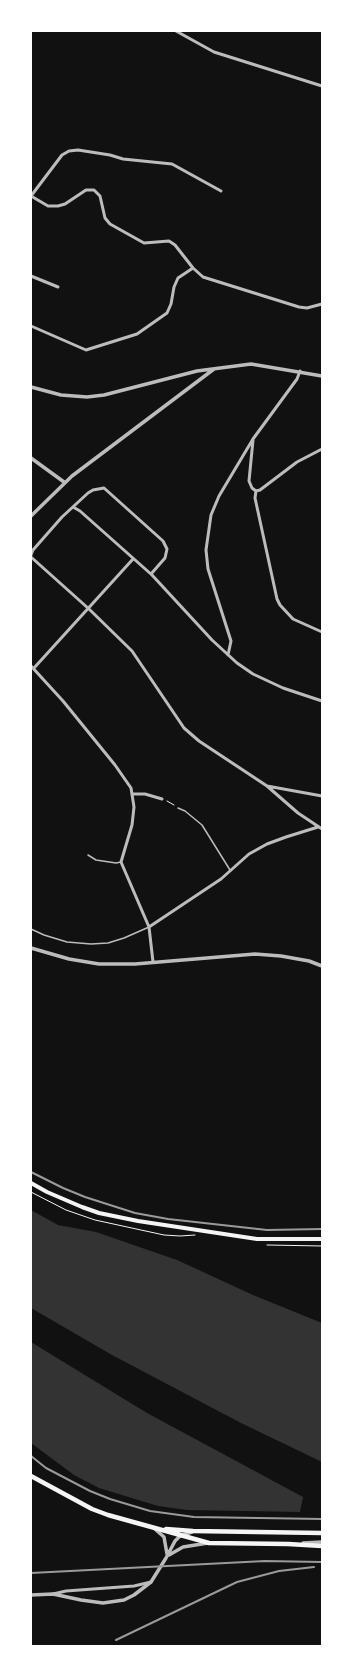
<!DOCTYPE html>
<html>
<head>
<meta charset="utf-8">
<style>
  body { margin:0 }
  #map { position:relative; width:353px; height:1677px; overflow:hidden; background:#111; font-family:Helvetica,sans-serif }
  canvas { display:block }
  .frame { position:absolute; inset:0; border:32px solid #fff; pointer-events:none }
</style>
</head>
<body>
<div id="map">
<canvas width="353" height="1677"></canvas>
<div class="frame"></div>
</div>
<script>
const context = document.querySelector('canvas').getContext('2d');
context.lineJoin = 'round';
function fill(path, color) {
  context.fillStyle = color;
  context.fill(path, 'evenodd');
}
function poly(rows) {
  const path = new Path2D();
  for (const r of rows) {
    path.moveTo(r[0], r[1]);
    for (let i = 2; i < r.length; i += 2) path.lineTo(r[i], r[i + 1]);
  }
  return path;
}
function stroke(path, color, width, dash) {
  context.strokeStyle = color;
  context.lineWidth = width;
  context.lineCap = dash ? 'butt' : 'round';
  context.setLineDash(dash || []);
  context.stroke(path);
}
fill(poly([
  [31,1210,58,1225,96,1232,177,1260,253,1295,322,1323,322,1462,241,1423,112,1355,31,1308],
  [31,1342,147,1413,303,1497,300,1512,187,1510,158,1506,99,1488,74,1475,31,1443]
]), '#333');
stroke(poly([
  [167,801,174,805],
  [31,1192,66,1210,95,1220,164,1235,180,1236,195,1235],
  [267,1245,322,1246]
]), '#f5f5f5', 1);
stroke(poly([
  [178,808,185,811,202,825,230,870],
  [88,855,96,860,116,863,121,862],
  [31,929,44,935,67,942,91,944,108,943,124,938,149,927]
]), '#bcbcbc', 1.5);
stroke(poly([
  [176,31,214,52,322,86],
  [31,196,48,206,58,206,65,204,86,190,94,190,100,196,105,218,110,224,144,243,169,241,175,245,193,268,203,277,299,307,307,308,322,304],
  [31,196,62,155,69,151,78,150,110,155,123,159,172,164,221,191],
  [31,276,58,287],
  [31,326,86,350,137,334,167,313,171,304,174,287,178,278,193,268],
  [253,440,249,481,252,488,256,491,260,490,297,462,322,449],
  [256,491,255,498,277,599,280,605,293,619,322,632],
  [73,507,80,511,152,575,212,640,237,663,253,674,283,688,322,701],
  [31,555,33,550,62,517,88,493,93,490,104,488,163,541,167,549,165,558,151,574],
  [31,557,89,609,132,651,184,728,199,741,267,786,298,813,322,829],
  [228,655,231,641,208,569,206,550,211,515,219,496,253,439,297,379,300,371],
  [31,666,63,701,115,765,131,788,134,807,132,825,121,862,149,927,153,962],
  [34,668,133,559],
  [267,786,322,796],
  [133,794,145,794,162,799],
  [149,927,221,879,249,854,267,844,286,837,318,827],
  [53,1594,66,1591,134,1586,151,1582]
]), '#bcbcbc', 3);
stroke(poly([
  [31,387,61,395,87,397,104,395,197,371,251,364,322,376],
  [31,458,64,482],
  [31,516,72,476,214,369],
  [31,948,69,959,99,964,135,964,255,954,281,956,309,961,322,966],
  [155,1529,164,1537,167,1554],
  [303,1543,322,1542],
  [169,1555,183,1547,208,1543],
  [31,1595,53,1594,81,1600,103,1603,124,1600,134,1595,151,1582,166,1558,175,1541,180,1536,192,1532]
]), '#bcbcbc', 3.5);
stroke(poly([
  [31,1183,47,1192,82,1207,99,1213,138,1221,257,1239,322,1239]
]), '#f5f5f5', 4);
stroke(poly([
  [31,1476,92,1509,108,1515,209,1543,288,1544,322,1546],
  [166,1529,193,1531,322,1533]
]), '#f5f5f5', 4.5);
stroke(poly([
  [31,1172,63,1188,85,1197,135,1213,168,1219,267,1230,322,1229],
  [31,1456,46,1468,90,1491,110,1499,150,1511,194,1517,322,1519],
  [31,1573,265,1561,322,1562],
  [116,1640,237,1582,279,1571,314,1567]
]), '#9a9a9a', 2);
</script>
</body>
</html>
